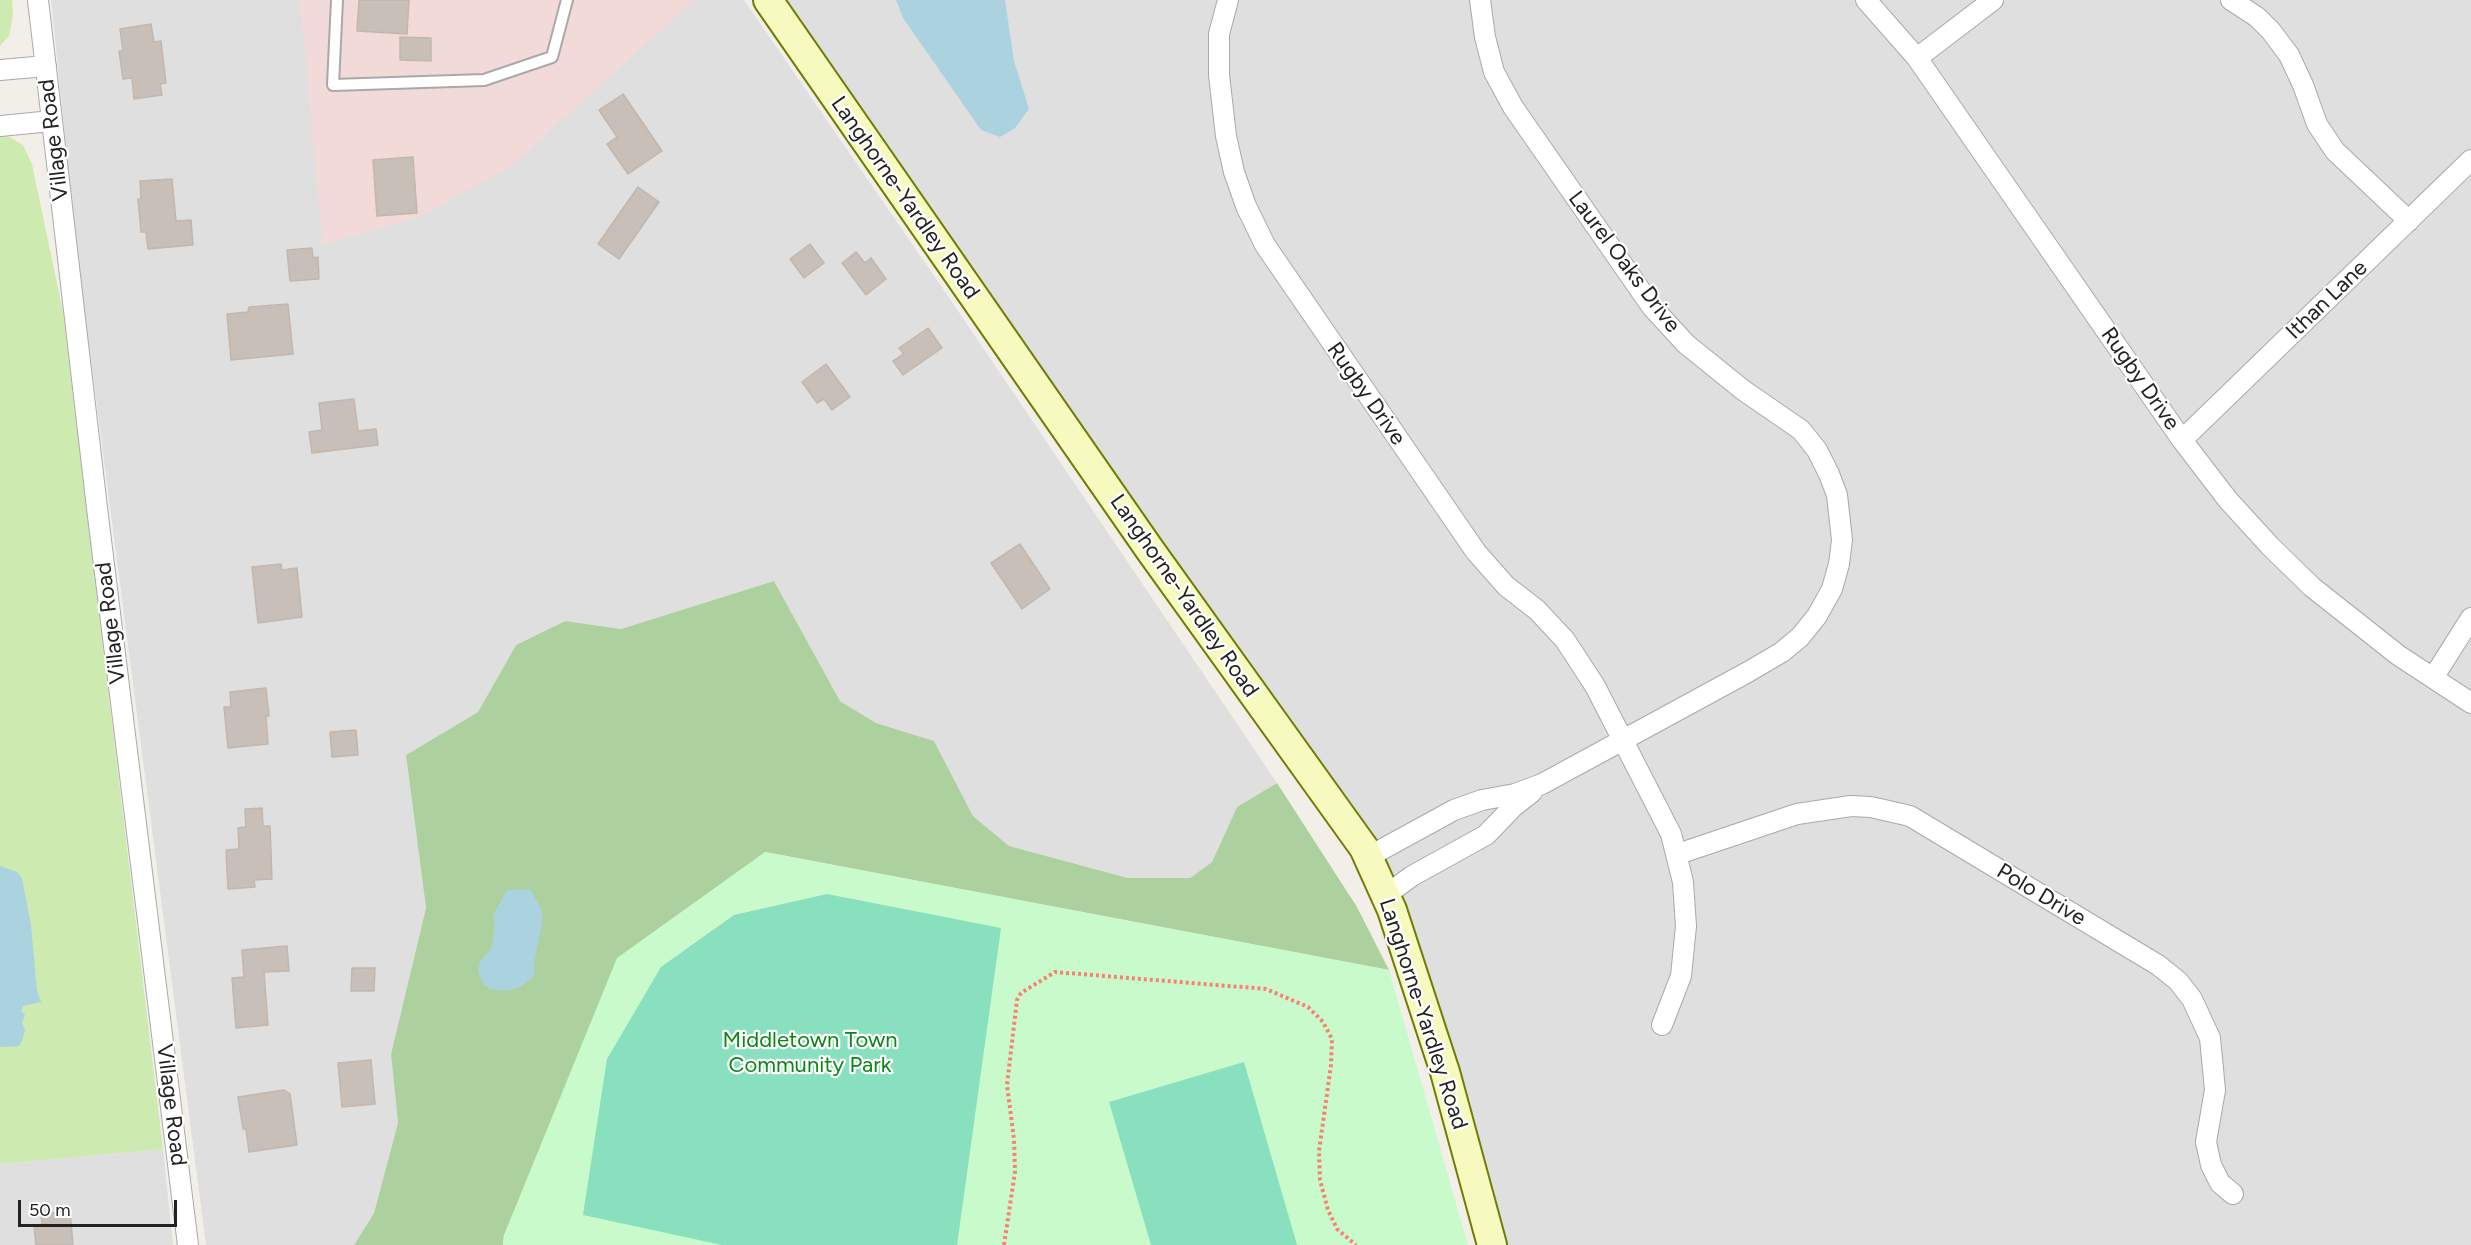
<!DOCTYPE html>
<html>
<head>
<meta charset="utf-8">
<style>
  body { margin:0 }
  #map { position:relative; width:2471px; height:1245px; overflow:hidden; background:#f2efe9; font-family:Figtree,sans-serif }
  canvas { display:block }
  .scale { position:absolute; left:18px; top:1200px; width:159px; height:27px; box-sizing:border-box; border:3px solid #222; border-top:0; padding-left:8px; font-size:18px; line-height:21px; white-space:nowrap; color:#222; -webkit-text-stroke:4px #fff; paint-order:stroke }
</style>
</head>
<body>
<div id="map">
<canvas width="2471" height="1245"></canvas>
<div class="scale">50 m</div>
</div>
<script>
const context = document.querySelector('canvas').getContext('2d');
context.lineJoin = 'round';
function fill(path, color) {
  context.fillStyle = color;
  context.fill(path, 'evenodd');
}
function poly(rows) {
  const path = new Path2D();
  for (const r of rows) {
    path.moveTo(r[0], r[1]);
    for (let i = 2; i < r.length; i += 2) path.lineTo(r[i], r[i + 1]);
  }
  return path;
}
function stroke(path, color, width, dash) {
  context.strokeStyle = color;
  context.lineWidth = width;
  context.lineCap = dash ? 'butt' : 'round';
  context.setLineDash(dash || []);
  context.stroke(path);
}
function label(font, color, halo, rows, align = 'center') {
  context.font = font + ' Figtree,sans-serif';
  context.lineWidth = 4.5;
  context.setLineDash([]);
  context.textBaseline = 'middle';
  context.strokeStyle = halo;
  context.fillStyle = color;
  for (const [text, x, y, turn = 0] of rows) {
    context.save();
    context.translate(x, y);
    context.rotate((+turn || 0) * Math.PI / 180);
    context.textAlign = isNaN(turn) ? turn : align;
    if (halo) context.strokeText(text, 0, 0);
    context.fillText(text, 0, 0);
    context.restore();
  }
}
fill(poly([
  [51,0,744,0,950,299,1277,783,1237,807,1212,862,1190,878,1128,878,1009,846,973,816,934,741,876,723,840,701,774,581,621,629,564,621,516,645,478,712,406,755,426,908,391,1054,398,1123,374,1213,354,1245,206,1245,76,245],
  [768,0,2471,0,2471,1245,1492,1245,1392,910],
  [163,1149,173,1245,0,1245,0,1164]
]), '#e0dfdf');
fill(poly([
  [300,0,694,0,510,167,421,216,323,245]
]), '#f2dad9');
fill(poly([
  [0,0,12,0,13,15,9,36,0,46],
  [6,135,23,145,32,164,63,312,163,1149,0,1164,0,136]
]), '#cdebb0');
fill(poly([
  [774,581,840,701,876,723,934,741,973,816,1009,846,1128,878,1190,878,1212,862,1237,807,1277,783,1357,907,1389,970,765,852,504,1235,503,1245,354,1245,374,1213,398,1123,391,1054,426,908,406,755,478,712,516,645,565,621,621,629]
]), '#add19e');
fill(poly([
  [765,852,1389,970,1468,1245,503,1245,504,1235,617,958]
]), '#c8facc');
fill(poly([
  [827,894,1001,928,957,1245,722,1245,583,1215,607,1059,661,967,734,915],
  [1244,1062,1297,1245,1151,1245,1109,1102]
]), '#88e0be');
fill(poly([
  [896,0,1005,0,1014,61,1029,109,1015,128,1000,137,981,130,903,18],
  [0,866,17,872,22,878,31,925,37,991,41,1002,23,1006,21,1011,25,1015,22,1023,25,1029,22,1041,19,1046,0,1047],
  [530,889,541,909,543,919,534,963,535,975,521,987,507,991,490,989,483,984,478,971,480,962,492,947,495,921,493,915,507,890]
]), '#aad3df');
const building = poly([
  [359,0,409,0,407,34,357,31,359,0],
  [151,24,154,42,161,41,166,83,160,84,162,95,134,99,132,78,123,79,119,51,123,51,120,29,151,24],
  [400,37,431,38,431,61,400,60,400,37],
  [623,94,662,151,628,174,607,144,617,137,599,110,623,94],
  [413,157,417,213,377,216,373,160,413,157],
  [172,179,176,221,191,220,193,245,148,249,146,232,141,232,138,199,141,199,140,181,172,179],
  [638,187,659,202,619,259,598,244,638,187],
  [810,244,824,263,804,278,790,259,810,244],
  [312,248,313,258,318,257,319,279,290,281,287,250,312,248],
  [856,252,865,263,871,258,886,279,866,295,842,263,856,252],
  [288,304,293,354,231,360,227,314,248,312,249,307,288,304],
  [928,328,942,348,903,375,893,361,904,354,899,348,928,328],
  [826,364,850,397,832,410,824,399,817,403,802,382,826,364],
  [354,399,358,431,376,429,378,445,312,453,309,432,322,430,319,403,354,399],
  [1020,544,1050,589,1022,609,991,563,1020,544],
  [281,564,282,570,297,568,302,617,258,623,252,567,281,564],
  [266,688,269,716,266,716,268,744,228,748,224,707,231,707,230,692,266,688],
  [356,730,358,755,332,757,330,732,356,730],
  [262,808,263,826,270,826,272,879,254,880,255,887,228,889,226,850,239,849,238,828,246,827,245,809,262,808],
  [287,946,289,971,264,972,268,1025,236,1028,232,978,244,977,242,950,287,946],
  [352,968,375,968,374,991,351,991,352,968],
  [371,1060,375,1104,342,1107,338,1063,371,1060],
  [284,1090,290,1094,297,1145,249,1152,246,1129,243,1129,238,1097,284,1090],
  [70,1211,73,1245,36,1245,34,1226,42,1225,41,1214,70,1211]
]);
fill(building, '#c7bfb8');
stroke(building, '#c4b6ab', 1.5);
const lane = poly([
  [337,0,333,85,484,80,552,57,567,0]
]);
const street = poly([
  [38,0,97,508,188,1245],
  [1228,0,1219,34,1219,75,1226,136,1234,172,1246,206,1265,245,1476,552,1506,586,1537,610,1565,640,1595,686,1671,834,1683,882,1686,926,1681,976,1662,1025],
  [1866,0,1917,58,2182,440,2228,500,2270,546,2312,587,2398,655,2471,703],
  [2231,0,2257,17,2271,31,2289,55,2303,85,2317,124,2335,151,2409,221],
  [1917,58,1993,0],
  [0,70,46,66],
  [0,126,52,121],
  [2182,440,2471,160],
  [2433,678,2471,618],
  [1678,854,1797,814,1851,806,1871,807,1910,816,2158,965,2178,981,2192,999,2210,1038,2215,1090,2206,1142,2211,1165,2220,1183,2233,1194],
  [1368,857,1454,810,1482,800,1515,794,1542,784,1748,672,1782,652,1800,637,1817,616,1832,589,1839,564,1842,540,1837,495,1829,474,1817,450,1801,430,1743,390,1686,344,1652,307,1513,107,1494,72,1485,37,1480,0],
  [1386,895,1412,876,1486,835,1513,807,1532,792]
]);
const secondary = poly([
  [768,0,1150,550,1364,848,1392,910,1445,1072,1492,1245]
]);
stroke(lane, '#a9a9a9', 14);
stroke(street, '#a9a9a9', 22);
stroke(secondary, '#707d05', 32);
stroke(poly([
  [1004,1245,1015,1172,1014,1139,1007,1085,1017,1000,1021,993,1055,972,1266,989,1308,1007,1323,1022,1332,1039,1331,1065,1319,1151,1320,1180,1328,1210,1337,1229,1356,1245]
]), '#fa8072', 4, [3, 3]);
stroke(lane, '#fff', 10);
stroke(street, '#fff', 20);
stroke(secondary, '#f7fabf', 28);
label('22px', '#222', '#fff', [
  ["Village Road",54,140,-97],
  ["Langhorne-Yardley Road",905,198,55],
  ["Laurel Oaks Drive",1624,262,53],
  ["Ithan Lane",2327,300,-44],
  ["Rugby Drive",2140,379,55],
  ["Rugby Drive",1366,394,55],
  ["Langhorne-Yardley Road",1184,596,55],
  ["Village Road",111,623,-97],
  ["Polo Drive",2041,895,31],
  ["Langhorne-Yardley Road",1423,1014,72],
  ["Village Road",171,1105,83]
]);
label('22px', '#0c8416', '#fff', [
  ["Middletown Town",810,1041],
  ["Community Park",810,1066]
]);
</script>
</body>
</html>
